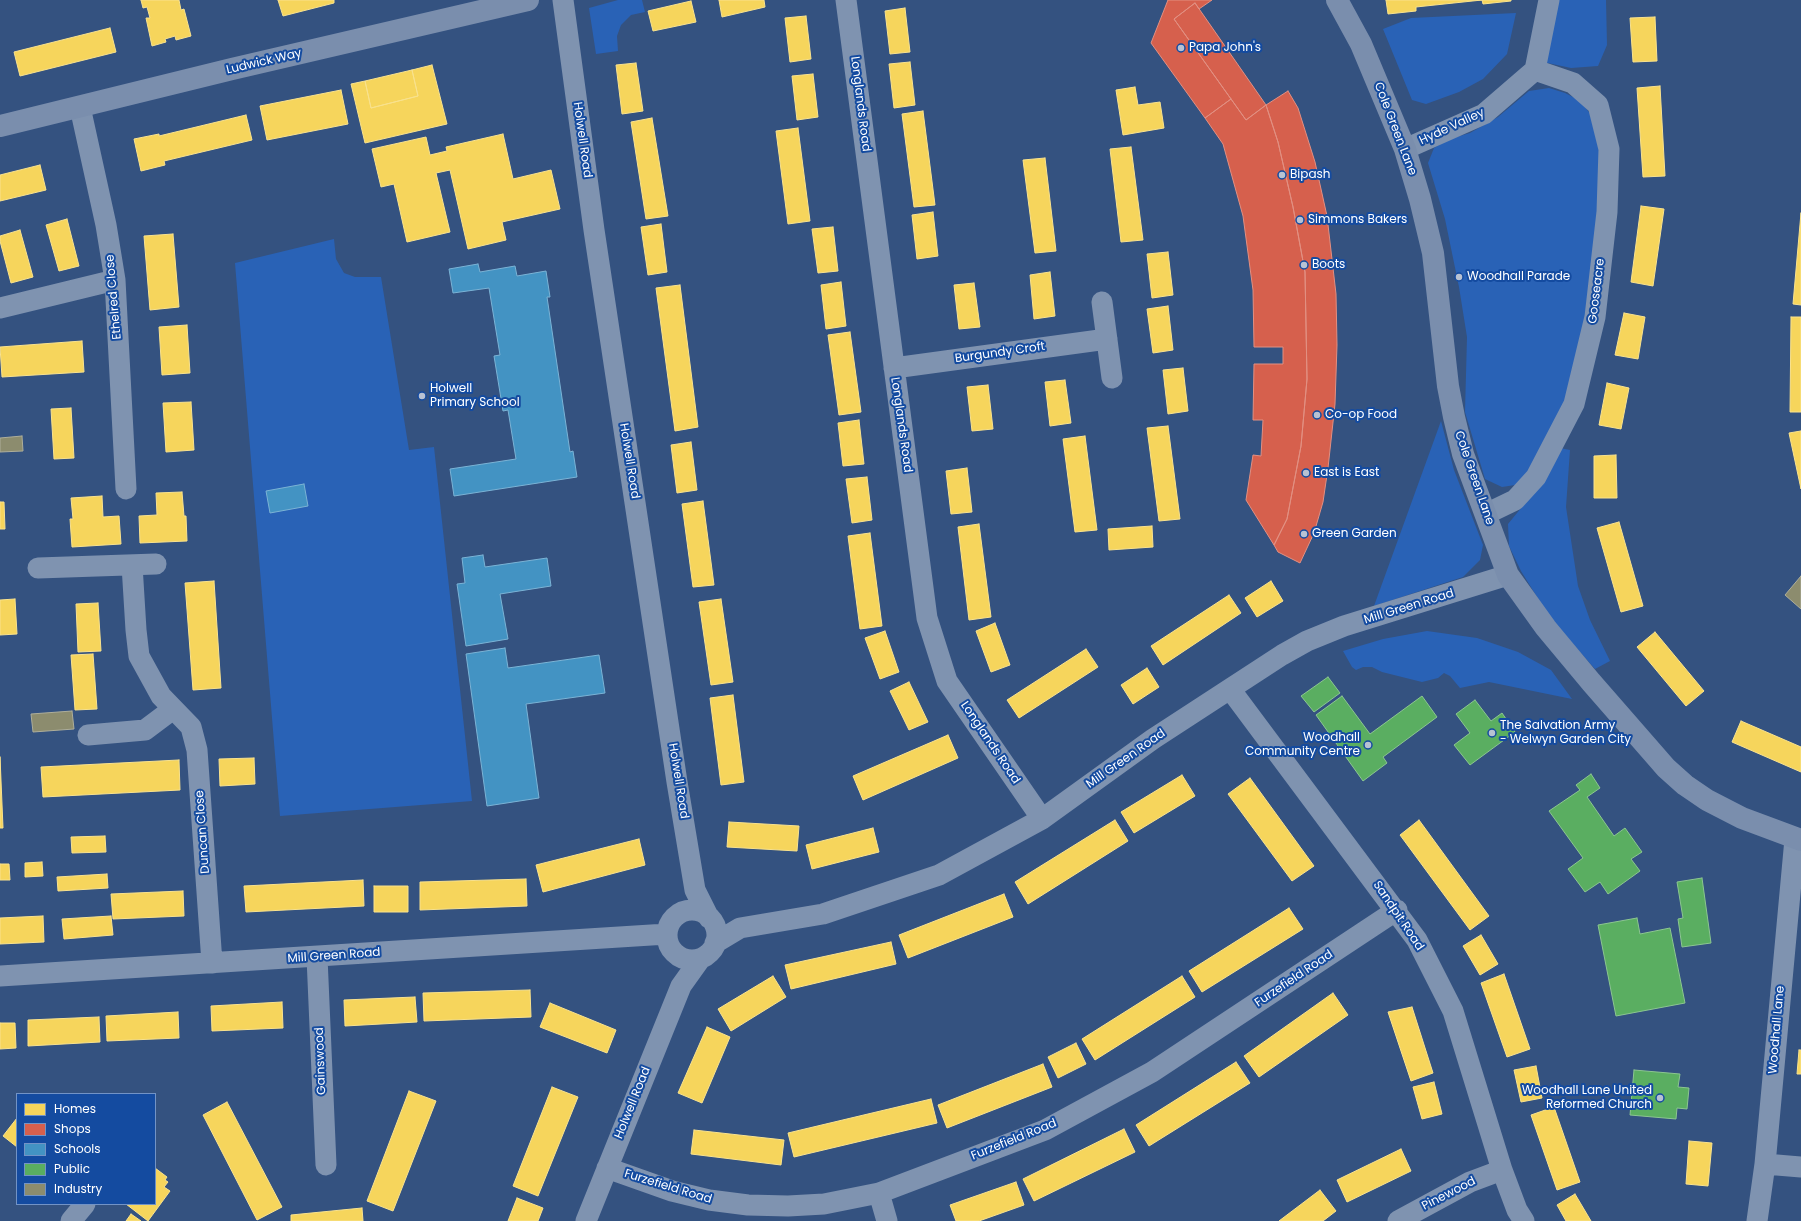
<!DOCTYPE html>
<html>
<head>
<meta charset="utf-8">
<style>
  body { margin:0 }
  #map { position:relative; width:1801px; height:1221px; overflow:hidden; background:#345280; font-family:Poppins,sans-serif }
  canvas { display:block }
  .legend { position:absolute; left:16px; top:1093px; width:140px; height:112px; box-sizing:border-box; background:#144ba0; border:1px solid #7293c6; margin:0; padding:5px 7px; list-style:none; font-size:12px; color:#fff }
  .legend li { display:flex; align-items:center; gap:8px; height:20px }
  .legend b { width:20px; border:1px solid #7293c6 }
</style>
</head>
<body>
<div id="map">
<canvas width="1801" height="1221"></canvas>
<ul class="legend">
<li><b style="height:11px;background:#f6d55c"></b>Homes</li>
<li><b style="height:11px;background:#d6604d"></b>Shops</li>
<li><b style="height:11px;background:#4393c3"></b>Schools</li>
<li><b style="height:11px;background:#5aae61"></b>Public</li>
<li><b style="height:11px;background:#8c8c6e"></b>Industry</li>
</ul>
</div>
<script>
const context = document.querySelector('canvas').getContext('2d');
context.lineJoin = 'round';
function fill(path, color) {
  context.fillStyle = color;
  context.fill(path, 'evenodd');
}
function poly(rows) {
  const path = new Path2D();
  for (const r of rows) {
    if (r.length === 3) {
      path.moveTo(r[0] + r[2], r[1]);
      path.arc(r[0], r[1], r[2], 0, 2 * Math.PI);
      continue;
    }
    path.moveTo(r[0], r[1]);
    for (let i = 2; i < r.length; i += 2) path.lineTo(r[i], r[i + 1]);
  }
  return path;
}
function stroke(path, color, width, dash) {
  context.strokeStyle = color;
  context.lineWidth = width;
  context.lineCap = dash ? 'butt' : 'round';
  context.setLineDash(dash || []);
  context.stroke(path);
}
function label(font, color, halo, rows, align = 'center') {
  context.font = font + ' Poppins,sans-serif';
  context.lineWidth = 4;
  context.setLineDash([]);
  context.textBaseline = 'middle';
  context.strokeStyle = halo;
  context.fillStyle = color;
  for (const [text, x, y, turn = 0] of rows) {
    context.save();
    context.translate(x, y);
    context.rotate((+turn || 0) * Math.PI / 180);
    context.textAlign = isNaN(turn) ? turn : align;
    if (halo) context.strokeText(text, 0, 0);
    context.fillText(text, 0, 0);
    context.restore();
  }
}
fill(poly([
  [618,0,642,0,645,12,631,15,621,25,617,36,618,51,596,54,589,8],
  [1557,0,1606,0,1607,45,1598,66,1571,68,1543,62],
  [1516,13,1507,54,1483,79,1459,92,1426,104,1412,100,1383,29,1411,18],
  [1549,88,1565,93,1579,100,1593,117,1601,146,1602,185,1584,327,1562,414,1528,476,1515,485,1502,487,1485,479,1465,412,1467,337,1459,287,1445,219,1428,163,1434,148,1446,140,1470,133,1498,117,1529,91],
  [334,239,336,259,344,273,355,277,381,277,409,450,434,447,472,801,280,816,235,263],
  [1441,421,1454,470,1483,545,1480,560,1463,577,1374,606],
  [1560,448,1570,450,1566,507,1578,586,1590,620,1610,661,1595,669,1550,618,1521,571,1509,546,1508,524,1540,485],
  [1427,631,1477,638,1518,652,1551,670,1572,699,1489,682,1460,688,1450,676,1444,673,1438,678,1422,682,1382,672,1372,667,1363,667,1356,670,1352,667,1343,651,1383,639]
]), '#2962b6');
const homes = poly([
  [141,0,179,0,181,10,184,9,191,36,176,40,175,36,165,39,166,42,152,46,146,18,150,18,147,7,143,8,141,0],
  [278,0,334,0,334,3,283,16,278,0],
  [719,0,764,0,765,7,722,17,719,0],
  [1386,0,1511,0,1511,1,1483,4,1482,0,1416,7,1416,11,1388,14,1386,0],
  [691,1,696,22,653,31,648,11,691,1],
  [905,8,910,52,890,54,885,11,905,8],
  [806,16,811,59,790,62,785,18,806,16],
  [1655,17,1657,61,1633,62,1630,18,1655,17],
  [110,28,116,52,20,76,14,52,110,28],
  [910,62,915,105,894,108,889,64,910,62],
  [636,63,643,111,622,114,616,65,636,63],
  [432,65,447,124,365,143,351,84,365,81,371,108,418,96,412,70,432,65],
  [412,70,418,96,371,108,365,81,412,70],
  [813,74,818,117,797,120,792,76,813,74],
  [1660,86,1665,176,1643,177,1637,88,1660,86],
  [1135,87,1138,105,1160,102,1164,128,1123,135,1116,90,1135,87],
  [341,90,348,124,267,140,260,106,341,90],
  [923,111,935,205,914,207,902,114,923,111],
  [246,115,252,140,164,161,165,165,141,171,134,139,159,134,159,136,246,115],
  [652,118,668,216,646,219,631,122,652,118],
  [798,128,810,221,788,224,776,131,798,128],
  [503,134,513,179,551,170,560,209,502,222,506,240,468,249,450,170,436,173,450,232,407,242,394,184,381,187,372,149,426,137,430,155,447,151,446,147,503,134],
  [1131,147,1143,240,1121,242,1110,149,1131,147],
  [1045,158,1056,251,1035,253,1023,160,1045,158],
  [40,165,46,190,0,201,0,175,40,165],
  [1641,206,1664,209,1653,286,1631,282,1641,206],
  [933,212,938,256,917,259,912,215,933,212],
  [1801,213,1801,305,1793,304,1801,213],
  [67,219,79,266,59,271,46,225,67,219],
  [661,224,667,272,648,275,641,227,661,224],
  [833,227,838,271,818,273,812,229,833,227],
  [20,230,33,277,11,283,0,241,0,236,20,230],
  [173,234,179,307,150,310,144,236,173,234],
  [1168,252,1173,295,1152,298,1147,254,1168,252],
  [1050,272,1055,316,1034,319,1030,275,1050,272],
  [841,282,846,326,826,329,821,285,841,282],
  [974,283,980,327,959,329,954,285,974,283],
  [680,285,698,427,675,431,656,288,680,285],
  [1168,306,1173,350,1153,353,1147,309,1168,306],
  [1624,313,1645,317,1638,359,1615,355,1624,313],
  [1791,317,1801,317,1801,412,1790,412,1791,317],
  [187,325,190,373,162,375,159,327,187,325],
  [850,332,861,412,839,415,828,335,850,332],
  [82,341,84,372,2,377,0,347,82,341],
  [1183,368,1188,411,1168,414,1163,370,1183,368],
  [1065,380,1071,423,1050,426,1045,382,1065,380],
  [1607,383,1629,388,1621,429,1599,425,1607,383],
  [988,385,993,429,972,431,967,387,988,385],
  [191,402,194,450,166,452,163,403,191,402],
  [71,408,74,458,54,459,51,409,71,408],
  [859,420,864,464,843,466,838,423,859,420],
  [1168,426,1180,519,1159,521,1147,428,1168,426],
  [1801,431,1801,489,1789,433,1801,431],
  [1085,436,1097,530,1075,532,1063,439,1085,436],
  [691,442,697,490,677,493,671,445,691,442],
  [1616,455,1617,498,1594,498,1594,456,1616,455],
  [967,468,972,512,951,514,946,471,967,468],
  [867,477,872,520,852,523,846,479,867,477],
  [182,492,184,516,186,516,187,541,140,543,139,516,157,515,156,493,182,492],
  [102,496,103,517,119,516,121,544,72,547,70,519,73,519,71,498,102,496],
  [703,501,714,585,693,587,682,504,703,501],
  [0,502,4,502,5,529,0,529,0,502],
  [1619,522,1643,606,1621,612,1597,528,1619,522],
  [979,524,991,617,969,620,958,527,979,524],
  [1152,526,1153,547,1109,550,1108,529,1152,526],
  [870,533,882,626,860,629,848,536,870,533],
  [214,581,221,688,193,690,185,583,214,581],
  [1271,581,1283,601,1257,617,1245,598,1271,581],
  [1229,595,1241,613,1163,665,1151,646,1229,595],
  [15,599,17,634,0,635,0,600,15,599],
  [721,599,733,682,711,685,699,602,721,599],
  [98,603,101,651,78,652,76,604,98,603],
  [995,623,1010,665,991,672,976,631,995,623],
  [885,631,899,672,880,679,865,638,885,631],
  [1655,632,1704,691,1686,706,1637,647,1655,632],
  [1086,649,1098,667,1019,718,1007,700,1086,649],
  [93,654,97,709,75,710,71,655,93,654],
  [1147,668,1159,687,1133,704,1121,685,1147,668],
  [909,682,928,722,909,730,890,691,909,682],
  [733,695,744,782,721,785,710,698,733,695],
  [1741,721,1801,747,1801,772,1732,742,1741,721],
  [948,735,958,758,863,800,853,776,948,735],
  [0,757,3,828,0,828,0,757],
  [254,758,255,784,220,786,219,759,254,758],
  [179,760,180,790,43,797,41,767,179,760],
  [1182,775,1195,796,1134,833,1121,812,1182,775],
  [1250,778,1314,866,1292,881,1228,794,1250,778],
  [1115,820,1128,841,1028,904,1015,882,1115,820],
  [1419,820,1489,916,1470,930,1400,835,1419,820],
  [729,822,799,826,797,851,727,847,729,822],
  [873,828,879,852,812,869,806,845,873,828],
  [105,836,106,852,72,853,71,837,105,836],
  [639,839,645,865,543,892,536,865,639,839],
  [42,862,43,876,25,877,25,863,42,862],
  [0,864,9,864,10,880,0,880,0,864],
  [107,874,108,888,58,891,57,877,107,874],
  [526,879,527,906,420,910,420,882,526,879],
  [363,880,364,906,246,912,244,886,363,880],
  [374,886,408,886,408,912,374,912,374,886],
  [183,891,184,916,113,919,111,894,183,891],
  [1004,894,1013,917,908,958,899,935,1004,894],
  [1289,908,1303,929,1202,992,1189,971,1289,908],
  [43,916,44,942,0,944,0,918,43,916],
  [111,916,113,935,64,939,62,919,111,916],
  [1481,935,1498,964,1480,975,1463,946,1481,935],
  [891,942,896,964,791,989,785,965,891,942],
  [1504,974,1530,1049,1507,1057,1481,983,1504,974],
  [773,976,786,997,731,1031,718,1009,773,976],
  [1182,976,1195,997,1095,1060,1082,1039,1182,976],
  [530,990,531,1017,424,1021,423,993,530,990],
  [1333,993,1348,1015,1259,1077,1244,1056,1333,993],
  [415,997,417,1022,345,1026,344,1000,415,997],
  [282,1002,283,1028,212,1031,211,1006,282,1002],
  [550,1003,616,1030,607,1053,540,1027,550,1003],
  [1412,1007,1433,1073,1411,1081,1388,1012,1412,1007],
  [178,1012,179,1038,107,1041,106,1016,178,1012],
  [99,1017,100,1042,28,1046,28,1020,99,1017],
  [0,1023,15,1023,16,1048,0,1049,0,1023],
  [707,1027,730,1037,702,1103,678,1093,707,1027],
  [1076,1043,1086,1064,1058,1078,1048,1057,1076,1043],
  [1799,1050,1801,1050,1801,1074,1797,1074,1799,1050],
  [1236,1062,1250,1083,1149,1146,1136,1125,1236,1062],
  [1043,1064,1052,1087,947,1128,938,1105,1043,1064],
  [1536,1066,1542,1098,1521,1102,1514,1070,1536,1066],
  [1434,1082,1442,1114,1422,1119,1413,1087,1434,1082],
  [552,1087,578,1097,538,1196,513,1186,552,1087],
  [409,1091,436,1101,393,1211,367,1201,409,1091],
  [931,1099,937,1123,794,1157,788,1133,931,1099],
  [227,1102,282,1207,257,1220,203,1115,227,1102],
  [1554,1107,1580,1182,1557,1190,1531,1115,1554,1107],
  [17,1118,17,1147,3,1136,17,1118],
  [1124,1129,1135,1152,1034,1201,1023,1179,1124,1129],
  [694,1130,784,1140,781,1165,691,1154,694,1130],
  [1689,1141,1712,1143,1708,1186,1686,1184,1689,1141],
  [1401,1149,1411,1171,1347,1202,1337,1180,1401,1149],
  [155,1168,167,1177,165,1180,168,1182,164,1187,170,1191,148,1221,126,1204,155,1204,155,1168],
  [1016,1182,1024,1205,979,1221,956,1221,950,1205,1016,1182],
  [1320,1190,1336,1211,1323,1221,1279,1221,1320,1190],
  [1575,1194,1591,1221,1566,1221,1557,1205,1575,1194],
  [517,1198,543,1208,538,1221,508,1221,517,1198],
  [362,1208,363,1221,291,1221,291,1215,362,1208],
  [131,1214,141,1221,126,1221,131,1214]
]);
fill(homes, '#f6d55c');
stroke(homes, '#f9e28d', 1);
const shops = poly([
  [1168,0,1212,0,1199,9,1195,3,1174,19,1231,99,1205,118,1151,43,1168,0],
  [1195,3,1266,105,1246,120,1174,19,1195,3],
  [1288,91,1298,108,1315,162,1327,216,1336,294,1337,345,1335,404,1328,468,1323,502,1314,533,1300,563,1278,552,1274,545,1287,519,1301,446,1307,379,1305,272,1293,207,1278,142,1266,105,1288,91],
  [1231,99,1246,120,1266,105,1278,142,1293,207,1305,272,1307,379,1301,446,1287,519,1274,545,1246,500,1253,455,1261,456,1263,420,1253,420,1254,364,1283,364,1283,347,1254,347,1253,290,1243,216,1223,144,1205,118,1231,99]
]);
fill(shops, '#d6604d');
stroke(shops, '#e29082', 1);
const schools = poly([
  [478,264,480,272,515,266,517,276,546,271,550,297,547,297,570,452,573,451,577,477,454,496,450,469,516,459,508,410,503,411,494,356,500,355,489,288,453,293,449,269,478,264],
  [304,484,308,506,270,513,266,491,304,484],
  [483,555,485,567,547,558,551,586,500,594,508,639,466,646,457,584,465,583,462,558,483,555],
  [505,648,508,668,599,655,605,693,526,704,539,798,487,806,466,654,505,648]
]);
fill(schools, '#4393c3');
stroke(schools, '#7bb3d5', 1);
const public = poly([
  [1328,677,1340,693,1314,712,1301,696,1328,677],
  [1342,696,1370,734,1422,696,1437,717,1383,757,1387,763,1363,781,1316,715,1342,696],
  [1475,700,1491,721,1502,713,1515,732,1470,765,1454,745,1470,733,1456,714,1475,700],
  [1591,774,1600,788,1587,797,1614,836,1625,828,1642,852,1631,859,1640,871,1608,894,1600,882,1585,892,1568,869,1583,858,1549,811,1580,790,1576,785,1591,774],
  [1702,878,1711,943,1682,947,1678,919,1683,918,1677,882,1702,878],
  [1637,918,1640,934,1670,928,1685,1003,1616,1016,1598,925,1637,918],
  [1634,1070,1680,1074,1678,1087,1689,1088,1687,1109,1677,1108,1676,1119,1630,1115,1634,1070]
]);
fill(public, '#5aae61');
stroke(public, '#8cc690', 1);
const industry = poly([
  [22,436,23,451,0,452,0,438,22,436],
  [1801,576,1801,609,1785,595,1801,576],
  [72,711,74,729,33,732,31,714,72,711]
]);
fill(industry, '#8c8c6e');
stroke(industry, '#aeae9a', 1);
stroke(poly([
  [563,0,594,230,677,782,695,890,709,918],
  [846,0,927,618,947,681,1042,819],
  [80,107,106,225,115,280,126,489],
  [1405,149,1484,114,1535,70,1549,0],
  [1102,302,1112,378],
  [0,308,115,280],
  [894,368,1107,339],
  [1486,514,1515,500,1536,477,1574,404,1595,317,1607,212,1609,149,1598,105,1573,83,1535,70],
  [132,565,136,630,139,656,161,696,191,727,197,750,212,963],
  [38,568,156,564],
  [1230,689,1417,940,1453,1011,1502,1170,1517,1210,1524,1221],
  [88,735,145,730,173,709],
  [692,935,25],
  [715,943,740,928,823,914,939,875,1042,819,1153,739,1282,655,1307,641,1344,626,1508,575],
  [317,957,326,1165],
  [0,976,667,934],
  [1765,1164,1801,1167],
  [607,1168,672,1191,709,1200,748,1205,788,1206,824,1204,879,1193,1045,1130,1152,1072,1397,910],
  [879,1193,887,1221],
  [71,1221,85,1204],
  [586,1221,681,986,701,958],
  [1398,1221,1470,1182,1502,1170],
  [1757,1221,1765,1164,1795,839]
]), '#7f93b0', 21);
stroke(poly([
  [1337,0,1361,44,1405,149,1420,199,1433,253,1448,386,1454,417,1463,454,1508,575,1546,628,1591,682,1666,768,1685,785,1707,800,1742,818,1801,840],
  [0,126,232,69,528,0]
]), '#7a8ead', 22);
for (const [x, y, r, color] of [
  [1181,48,4,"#b8c2d3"],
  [1282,175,4,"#b8c2d3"],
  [1300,220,4,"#b8c2d3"],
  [1304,265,4,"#b8c2d3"],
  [1459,277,4,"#b8c2d3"],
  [422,396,4,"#b8c2d3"],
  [1317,415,4,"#b8c2d3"],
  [1306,473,4,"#b8c2d3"],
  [1304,534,4,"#b8c2d3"],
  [1492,733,4,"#b8c2d3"],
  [1368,745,4,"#b8c2d3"],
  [1660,1098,4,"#b8c2d3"]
]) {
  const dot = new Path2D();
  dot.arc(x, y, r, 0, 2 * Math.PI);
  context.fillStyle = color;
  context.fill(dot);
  stroke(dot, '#144ba0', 1.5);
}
label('12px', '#fff', '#144ba0', [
  ["Papa John's",1189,48],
  ["Bipash",1290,175],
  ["Simmons Bakers",1308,220],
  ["Boots",1312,265],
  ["Woodhall Parade",1467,277],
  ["Holwell",430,389],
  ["Primary School",430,403],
  ["Co-op Food",1325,415],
  ["East is East",1314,473],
  ["Green Garden",1312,534],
  ["The Salvation Army",1500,726],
  ["- Welwyn Garden City",1500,740],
  ["Woodhall",1360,738,"right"],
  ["Community Centre",1360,752,"right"],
  ["Woodhall Lane United",1652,1091,"right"],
  ["Reformed Church",1652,1105,"right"]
], 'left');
label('12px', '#fff', '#144ba0', [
  ["Ludwick Way",264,62,-13],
  ["Longlands Road",860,104,83],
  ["Hyde Valley",1452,127,-25],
  ["Cole Green Lane",1395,129,69],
  ["Holwell Road",582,140,82],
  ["Gooseacre",1597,291,-83],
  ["Ethelred Close",114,297,-95],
  ["Burgundy Croft",1000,353,-8],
  ["Longlands Road",901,425,82],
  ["Holwell Road",629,461,81],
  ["Cole Green Lane",1474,478,71],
  ["Mill Green Road",1409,607,-17],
  ["Longlands Road",990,743,56],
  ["Mill Green Road",1126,759,-35],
  ["Holwell Road",678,781,81],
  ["Duncan Close",203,832,-94],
  ["Sandpit Road",1398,916,56],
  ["Mill Green Road",334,956,-4],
  ["Furzefield Road",1294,979,-34],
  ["Woodhall Lane",1777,1030,-85],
  ["Gainswood",321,1061,-92],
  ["Holwell Road",633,1103,-68],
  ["Furzefield Road",1014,1140,-22],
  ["Furzefield Road",668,1187,17],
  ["Pinewood",1449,1194,-27]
]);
</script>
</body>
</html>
